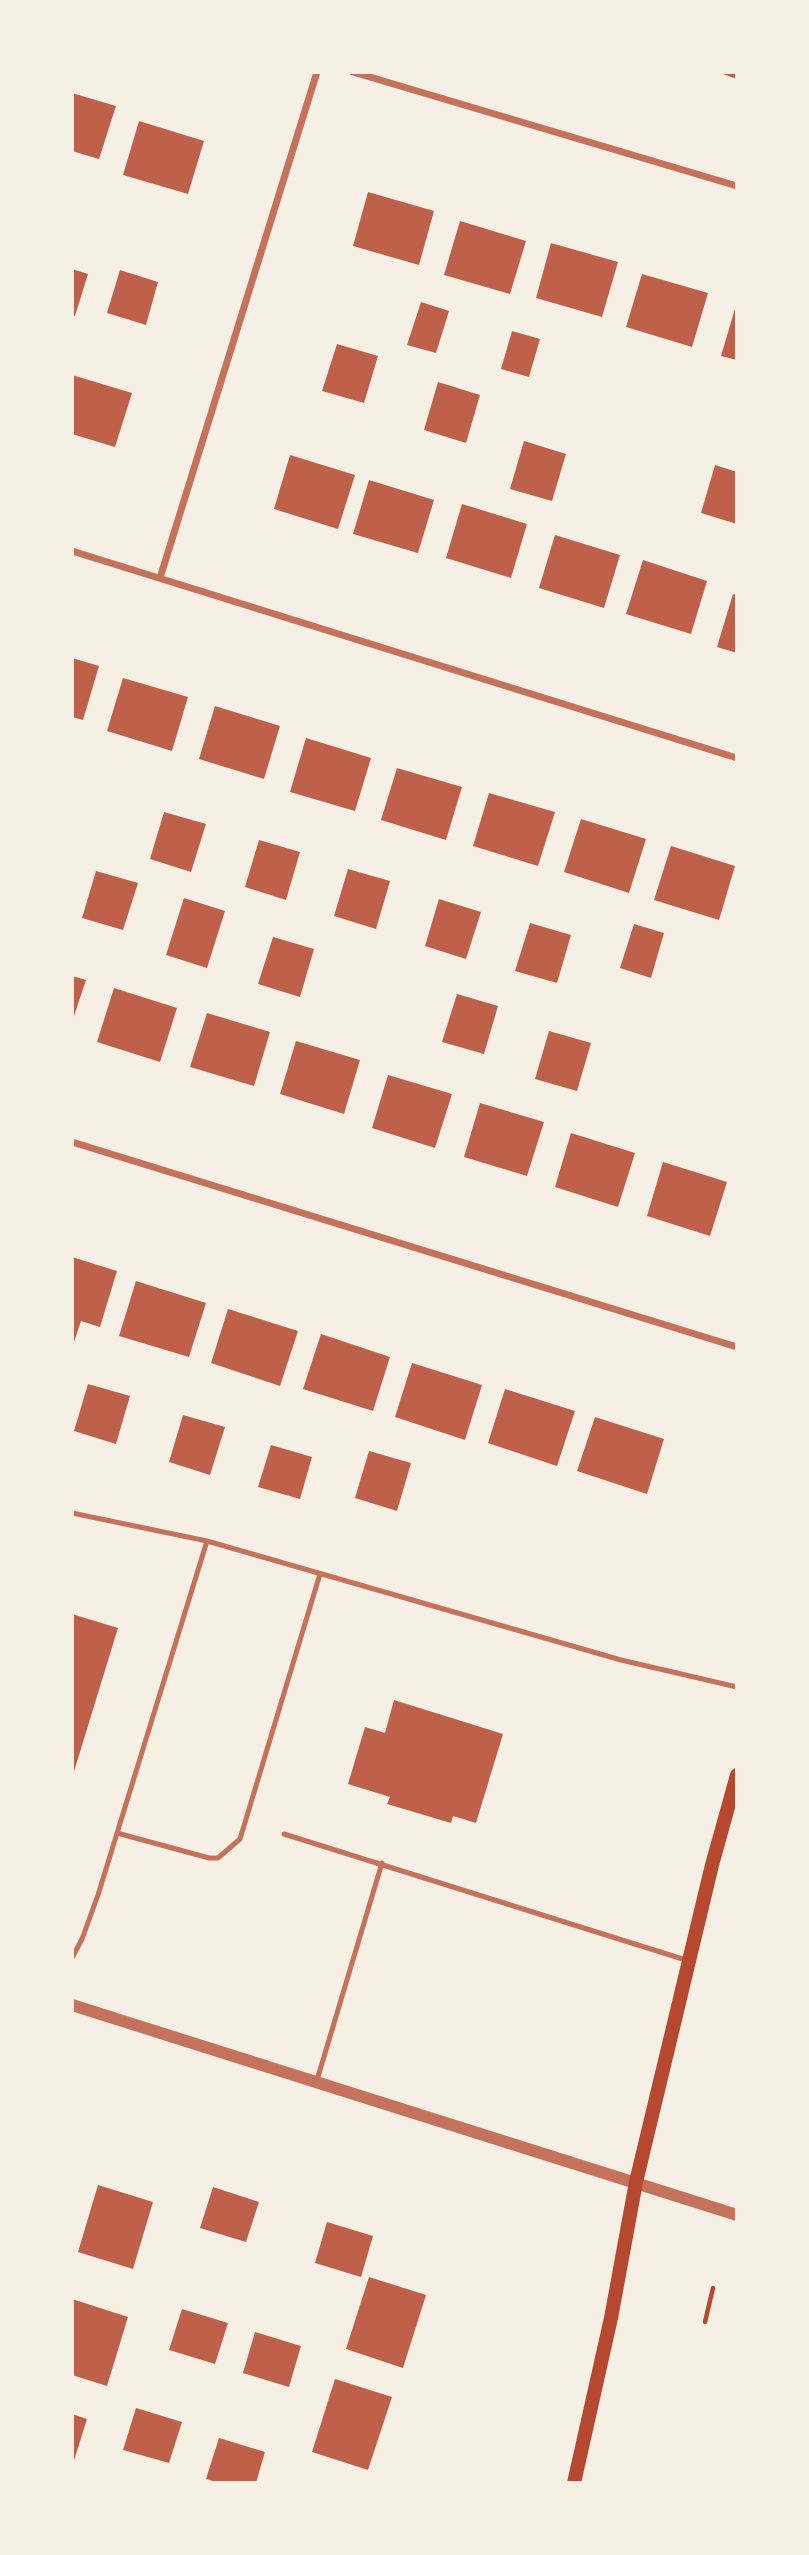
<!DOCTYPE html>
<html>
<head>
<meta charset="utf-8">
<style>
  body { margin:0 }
  #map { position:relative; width:809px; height:2555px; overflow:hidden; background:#f6efe4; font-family:"Roboto Serif",serif }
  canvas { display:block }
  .frame { position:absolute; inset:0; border:74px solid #f6efe4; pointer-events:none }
</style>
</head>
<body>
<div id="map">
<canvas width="809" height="2555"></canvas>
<div class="frame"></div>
</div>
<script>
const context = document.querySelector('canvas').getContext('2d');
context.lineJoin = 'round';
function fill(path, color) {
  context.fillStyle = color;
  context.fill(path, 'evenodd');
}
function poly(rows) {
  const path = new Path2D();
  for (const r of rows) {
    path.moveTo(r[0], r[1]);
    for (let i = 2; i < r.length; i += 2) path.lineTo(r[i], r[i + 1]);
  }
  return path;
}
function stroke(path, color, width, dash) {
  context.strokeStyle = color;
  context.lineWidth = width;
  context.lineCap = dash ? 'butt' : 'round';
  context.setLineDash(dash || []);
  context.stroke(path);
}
fill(poly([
  [717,72,737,72,737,79],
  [72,93,116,106,99,159,72,151],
  [139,121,204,141,188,194,123,175],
  [368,192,434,211,419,265,353,246],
  [460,221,526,241,510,294,444,275],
  [551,243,618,262,602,317,536,298],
  [72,269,88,274,75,316,72,315],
  [120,270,158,282,146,325,107,313],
  [642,274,708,293,692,347,626,327],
  [421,302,449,311,436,353,407,345],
  [737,302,737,360,721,356],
  [512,331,540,339,529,377,501,369],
  [337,344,378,356,364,403,322,391],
  [72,375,132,393,115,447,72,434],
  [438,382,480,395,466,443,424,430],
  [524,441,566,454,552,501,510,489],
  [290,455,355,475,338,529,274,509],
  [715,465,737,472,737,524,701,513],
  [369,480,434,500,418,553,353,534],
  [462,504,527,524,511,578,446,558],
  [555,535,620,555,604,608,539,588],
  [643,560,707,581,691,634,626,614],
  [733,594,737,595,737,653,717,647],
  [72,658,99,666,83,720,72,717],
  [123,678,188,697,172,751,107,731],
  [215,706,280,726,264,779,199,759],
  [306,738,371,758,355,811,290,792],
  [397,768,462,787,446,840,381,820],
  [489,793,555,812,538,866,473,846],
  [164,812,206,824,191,872,150,859],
  [581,819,646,839,629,893,564,872],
  [259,840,300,852,286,900,245,887],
  [671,846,735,866,719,920,654,900],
  [348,869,390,881,376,929,334,916],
  [96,871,138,883,123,930,82,918],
  [184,898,225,911,207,968,166,955],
  [439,899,481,912,466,959,425,946],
  [530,923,571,935,557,983,515,971],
  [634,924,664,933,651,978,620,968],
  [273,937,314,949,300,997,258,984],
  [72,976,86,980,72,1022],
  [114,988,177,1008,160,1062,97,1042],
  [457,994,498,1006,484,1054,442,1042],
  [207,1013,270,1032,254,1086,190,1067],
  [549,1031,591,1043,577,1091,535,1079],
  [296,1041,360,1060,344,1114,280,1094],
  [388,1075,452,1094,435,1148,372,1128],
  [480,1103,544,1122,527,1176,464,1157],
  [571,1133,635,1153,618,1207,555,1187],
  [663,1162,727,1182,710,1236,647,1216],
  [72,1257,117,1271,100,1327,81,1321,72,1348],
  [136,1281,206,1303,189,1357,119,1336],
  [228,1309,298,1331,280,1386,211,1363],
  [321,1334,390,1357,373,1411,303,1389],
  [412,1363,482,1385,465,1440,395,1417],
  [88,1384,130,1396,116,1444,74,1431],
  [505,1389,575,1411,557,1466,488,1443],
  [183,1415,225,1427,210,1475,169,1462],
  [595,1417,664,1439,647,1494,577,1471],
  [271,1445,312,1457,300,1499,258,1487],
  [369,1451,411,1463,397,1511,355,1498],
  [72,1614,118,1628,72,1778],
  [394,1700,503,1734,476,1823,453,1816,451,1823,387,1804,390,1797,348,1784,365,1727,385,1733],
  [98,2185,153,2202,133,2269,78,2252],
  [213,2187,259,2202,246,2242,200,2228],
  [327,2222,373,2236,361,2277,315,2263],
  [369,2277,426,2295,403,2368,346,2349],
  [72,2299,128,2317,107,2386,72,2375],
  [182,2309,228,2323,215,2364,169,2350],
  [255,2332,301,2346,289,2387,243,2373],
  [335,2379,392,2397,368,2470,312,2452],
  [136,2408,182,2422,169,2463,123,2450],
  [72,2414,87,2419,72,2467],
  [219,2438,265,2452,256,2483,220,2483,206,2479]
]), '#bf614a');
stroke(poly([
  [705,2322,713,2288]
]), '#b5482f', 4.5);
stroke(poly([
  [72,1513,207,1541,621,1660,737,1687],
  [117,1833,209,1858,218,1858,240,1839,320,1574],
  [284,1834,689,1961],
  [72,1958,82,1939,98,1895,207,1541],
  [317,2080,382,1863]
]), '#c5725c', 5);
stroke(poly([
  [353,72,737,186],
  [72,551,737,758],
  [160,578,317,72],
  [72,1142,737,1347]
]), '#c5725c', 7);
stroke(poly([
  [72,2005,737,2215]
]), '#c5725c', 12);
stroke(poly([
  [574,2483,611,2318,636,2182,712,1865,737,1775]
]), '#b5482f', 14);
</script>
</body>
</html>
